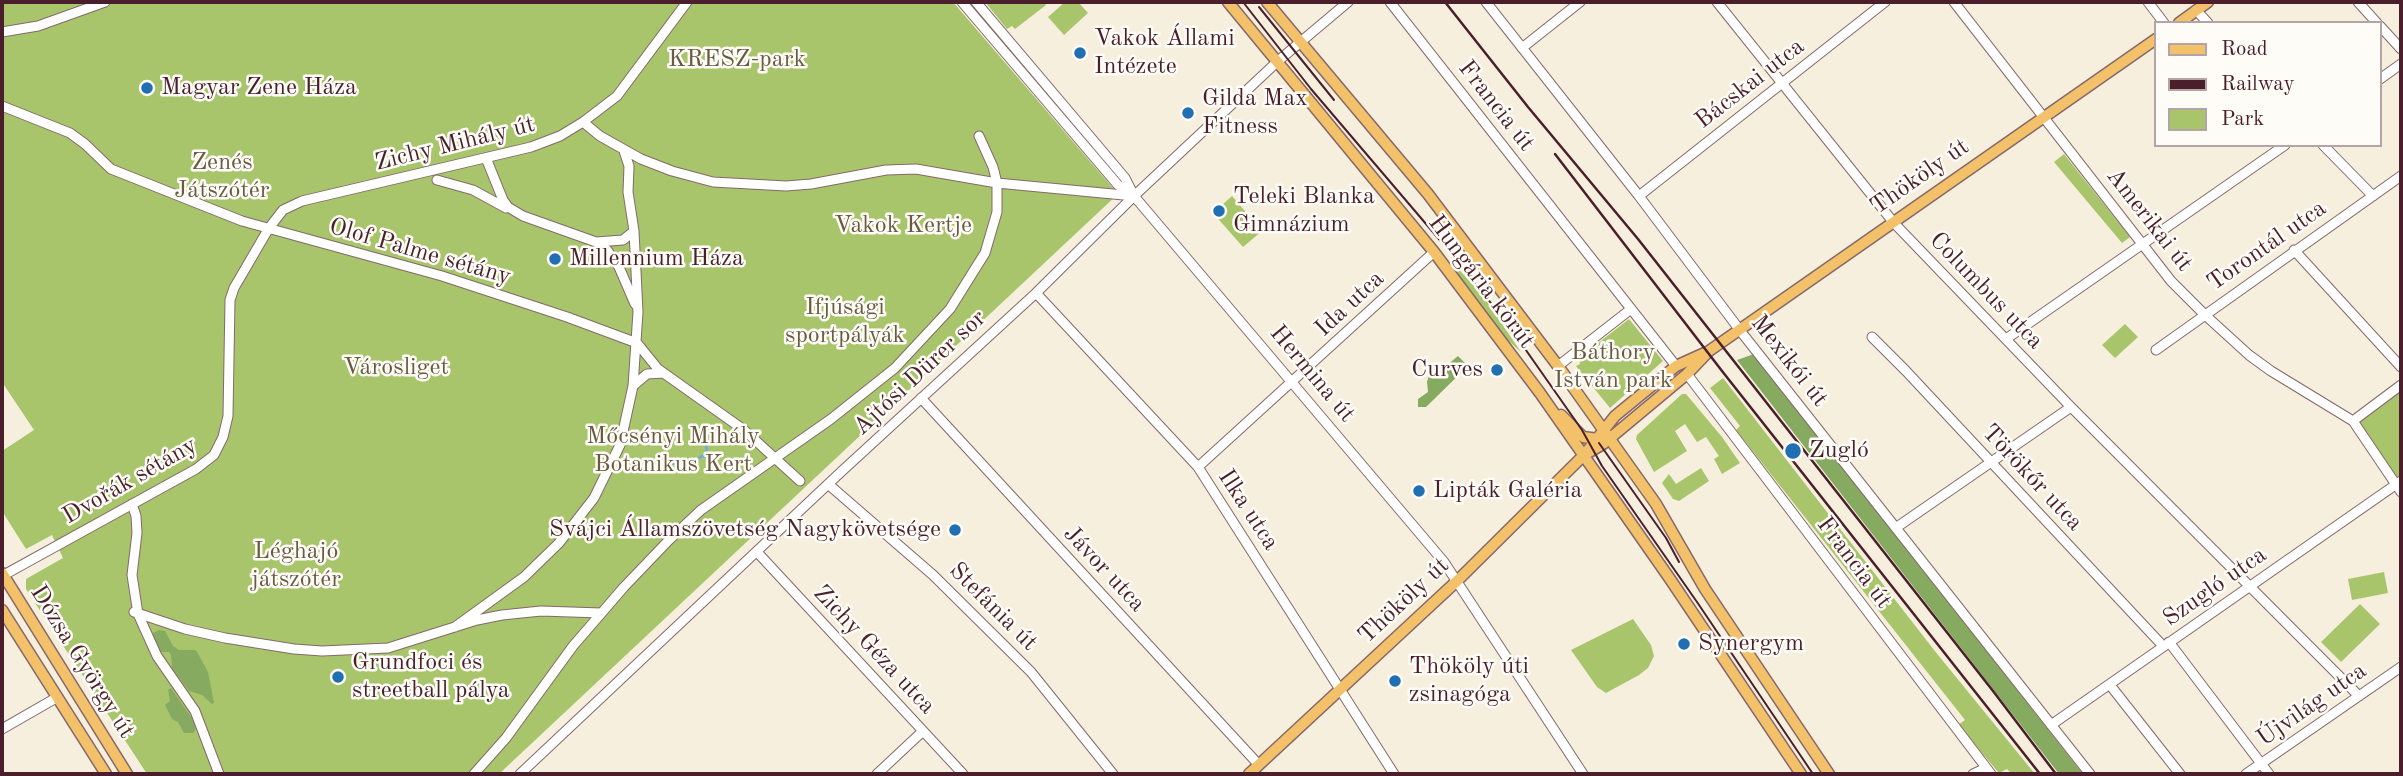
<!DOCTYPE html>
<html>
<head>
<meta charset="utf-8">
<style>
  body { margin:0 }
  #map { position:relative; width:2403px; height:776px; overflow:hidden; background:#f6efde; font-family:"Old Standard TT",serif }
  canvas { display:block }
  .frame { position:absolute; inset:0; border:4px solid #4a1f2b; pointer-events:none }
  .legend { position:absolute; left:2154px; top:21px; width:228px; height:126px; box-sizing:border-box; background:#fdfcf7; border:2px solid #b5a4a5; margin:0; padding:9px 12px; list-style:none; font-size:21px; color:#4a1f2b }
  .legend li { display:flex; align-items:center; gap:14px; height:35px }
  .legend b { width:35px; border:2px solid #b5a4a5 }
</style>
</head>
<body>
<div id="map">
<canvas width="2403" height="776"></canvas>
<div class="frame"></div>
<ul class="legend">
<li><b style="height:9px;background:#f4c16b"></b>Road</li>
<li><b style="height:9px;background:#4a1f2b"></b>Railway</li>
<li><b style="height:19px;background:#a8c56c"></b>Park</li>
</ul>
</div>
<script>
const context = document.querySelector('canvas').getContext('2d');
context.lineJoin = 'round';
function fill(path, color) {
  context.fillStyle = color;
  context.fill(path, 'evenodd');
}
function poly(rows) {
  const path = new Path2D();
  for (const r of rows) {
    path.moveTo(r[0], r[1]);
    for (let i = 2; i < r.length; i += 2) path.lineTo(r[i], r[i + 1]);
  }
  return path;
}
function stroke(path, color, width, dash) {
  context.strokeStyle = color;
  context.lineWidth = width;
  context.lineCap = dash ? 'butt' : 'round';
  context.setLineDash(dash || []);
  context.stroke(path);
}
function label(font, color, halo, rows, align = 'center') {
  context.font = font + ' "Old Standard TT",serif';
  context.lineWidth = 5;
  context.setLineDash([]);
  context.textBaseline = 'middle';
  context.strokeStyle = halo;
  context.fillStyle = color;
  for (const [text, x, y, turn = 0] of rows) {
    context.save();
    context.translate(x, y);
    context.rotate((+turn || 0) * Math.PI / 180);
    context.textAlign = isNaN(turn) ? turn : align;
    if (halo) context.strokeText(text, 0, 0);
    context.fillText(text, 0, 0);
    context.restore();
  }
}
fill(poly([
  [2,2,953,2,1118,194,499,774,147,774,26,589,26,579,63,558,52,535,26,549,2,511,2,451,34,430,2,382],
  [985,2,1044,2,1046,5,1015,29,1012,26,1007,29],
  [1065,2,1078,2,1088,13,1064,35,1048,17],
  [2064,154,2130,237,2122,243,2054,162],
  [1232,196,1262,231,1243,247,1213,213],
  [1454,264,1483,296,1521,352,1499,332,1463,283,1452,265],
  [1629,319,1663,361,1610,408,1576,366,1580,364,1579,358],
  [2125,324,2138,337,2115,358,2102,345],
  [1723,378,1934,650,2035,774,2012,774,2007,769,1999,773,1958,725,1965,720,1736,430,1740,426,1710,388],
  [2401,385,2401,492,2353,421],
  [1682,394,1686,394,1722,437,1740,463,1722,474,1714,459,1719,456,1706,437,1697,442,1685,424,1675,431,1687,451,1654,472,1636,439,1637,435],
  [1701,468,1709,481,1679,501,1673,499,1662,483,1669,474,1676,484],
  [2384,572,2388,593,2352,600,2348,579],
  [2360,604,2380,624,2341,662,2321,642],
  [1633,619,1651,645,1654,656,1648,668,1639,675,1606,693,1597,687,1571,650]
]), '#a8c56c');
fill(poly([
  [1754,354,2083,774,2059,774,1737,360],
  [1458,356,1468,366,1426,407,1418,407,1418,399,1428,392,1427,382,1430,372,1440,371],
  [159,630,165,631,173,646,179,650,195,650,197,652,208,672,214,703,212,704,202,695,189,691,172,668,171,655,169,652,161,652,154,639,153,633],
  [171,688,194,721,196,729,193,733,184,733,178,722,172,719,165,705,170,701,168,690]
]), '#86aa60');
stroke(poly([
  [641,467,658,465,661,467,675,463,695,461,702,456,707,457,706,441]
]), '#6cabdf', 2.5);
const minor = poly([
  [962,2,1118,185,1133,195],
  [976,2,1125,178,1134,196,1444,562,1583,774],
  [1390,2,1676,366],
  [1486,2,1639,196,1742,333,2090,774],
  [1717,2,1894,223,2071,407,2359,696],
  [1954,2,2171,281,2204,314,2249,355,2271,371,2353,421,2401,492],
  [2148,2,2164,23],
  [2358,2,2377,23],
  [2196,10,2208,23],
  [2380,26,2401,49],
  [2,32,38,26,105,2],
  [1522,48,1580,2],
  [2380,79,2401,64],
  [2,106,70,133,85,144,111,169,242,221,442,276,567,317,637,343,658,369,744,430,800,481],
  [583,122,600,136,641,159,672,171,713,182,786,186,811,184,886,170,916,169,997,183,1134,196],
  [2323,145,2373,196],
  [486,158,503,200,508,207,523,216,596,242,623,240,634,231],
  [437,180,473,190,506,208],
  [1639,196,1885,2],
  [597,242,607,250,619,267,635,304],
  [2294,250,2401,367],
  [1036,293,1198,467,1394,774],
  [1872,337,1906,371,2163,646],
  [2006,339,2285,145],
  [2156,350,2401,176],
  [1558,366,1631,309],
  [1687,374,1991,774],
  [634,385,647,374,664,373],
  [921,398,1259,765],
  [2353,421,2401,385],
  [1198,467,1434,252],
  [828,484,933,575,1031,672,1113,774],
  [132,504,136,516,137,533,132,575,138,614,157,656,195,711,219,774],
  [1897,527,2071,407],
  [757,552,963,774],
  [2,576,196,469,214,455,223,437,228,416,230,300,234,288,269,228,283,210,302,201,531,147,560,136,583,122,617,96,687,2],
  [134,612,185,629,225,638,294,649,322,651,388,648,477,620,502,615,541,611,601,613],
  [455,627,524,577,559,543,594,498,620,445,633,386,638,312,634,231,628,192,629,166,624,151],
  [2169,642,2269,774],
  [2110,685,2180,774],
  [2051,725,2401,481],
  [2,729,56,698],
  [474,774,506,738,573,646,624,587,669,540,701,510,831,419,895,368,950,309,985,253,997,212,997,183,993,167,979,136],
  [520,774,842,471,1036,293,1134,196,1278,61,1348,2],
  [877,774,923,731],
  [1973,774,1986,768],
  [2246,774,2401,667]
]);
const major = poly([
  [1228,2,1434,252,1540,393,1670,579,1801,774],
  [1267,2,1428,194,1558,366,1656,504,1705,589,1829,774],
  [2179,23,2208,2],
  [1561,415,1583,437,1598,439],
  [1584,455,1603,444,1687,374,1709,351,2156,39],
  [2,573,127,774],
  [2,610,106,774],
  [1249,774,1458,580,1584,455,1615,416,1676,366,1707,352]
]);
stroke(minor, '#86686a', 11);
stroke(major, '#86686a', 13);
stroke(minor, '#fff', 9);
stroke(major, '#f4c16b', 10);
stroke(poly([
  [1243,2,1311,89,1461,265,1509,326,1582,430,1602,466,1697,602,1813,774],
  [1259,7,1334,100],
  [1599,443,1666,538,1679,562]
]), '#4a1f2b', 2);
stroke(poly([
  [1445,2,1528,107,1638,239,1993,691,2056,774],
  [1555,154,1722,371,2040,774]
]), '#4a1f2b', 2.5);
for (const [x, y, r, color] of [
  [1080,53,7,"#1f6fb2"],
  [147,88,7,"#1f6fb2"],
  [1188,113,7,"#1f6fb2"],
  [1219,211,7,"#1f6fb2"],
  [555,259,7,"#1f6fb2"],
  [1497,370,7,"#1f6fb2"],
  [1793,451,9,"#1f6fb2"],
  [1419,491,7,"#1f6fb2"],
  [955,530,7,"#1f6fb2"],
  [1684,644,7,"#1f6fb2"],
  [338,677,7,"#1f6fb2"],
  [1395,681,7,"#1f6fb2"]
]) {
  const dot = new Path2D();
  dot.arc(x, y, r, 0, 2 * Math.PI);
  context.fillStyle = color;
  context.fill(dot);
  stroke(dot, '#fdfcf7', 2.5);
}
label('24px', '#4a1f2b', '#fdfcf7', [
  ["Vakok Állami",1094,39],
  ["Intézete",1094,67],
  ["Magyar Zene Háza",161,88],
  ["Gilda Max",1202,99],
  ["Fitness",1202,127],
  ["Teleki Blanka",1233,197],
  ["Gimnázium",1233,225],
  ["Millennium Háza",569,259],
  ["Curves",1483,370,"right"],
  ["Zugló",1809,451],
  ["Lipták Galéria",1433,491],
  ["Svájci Államszövetség Nagykövetsége",941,530,"right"],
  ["Synergym",1698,644],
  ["Grundfoci és",352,663],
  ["streetball pálya",352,691],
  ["Thököly úti",1409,667],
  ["zsinagóga",1409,695]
], 'left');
label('24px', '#6b5942', '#fdfcf7', [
  ["KRESZ-park",737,60],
  ["Zenés",222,163],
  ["Játszótér",222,191],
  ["Vakok Kertje",903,226],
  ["Ifjúsági",845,308],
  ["sportpályák",845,336],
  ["Báthory",1613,353],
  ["István park",1613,381],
  ["Városliget",396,368],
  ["Mőcsényi Mihály",673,437],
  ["Botanikus Kert",673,465],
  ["Léghajó",296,552],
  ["játszótér",296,580]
]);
label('24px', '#4a1f2b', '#fdfcf7', [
  ["Bácskai utca",1750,84,-38],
  ["Francia út",1496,106,52],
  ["Zichy Mihály út",455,144,-14],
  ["Thököly út",1920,177,-35],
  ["Amerikai út",2149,220,52],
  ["Torontál utca",2267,246,-35],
  ["Olof Palme sétány",420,252,16],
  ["Hungária körút",1481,282,53],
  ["Columbus utca",1986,291,46],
  ["Ida utca",1350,304,-43],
  ["Mexikói út",1789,361,52],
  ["Ajtósi Dürer sor",920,373,-43],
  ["Hermina út",1312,374,50],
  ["Törökőr utca",2032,478,47],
  ["Dvořák sétány",130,481,-30],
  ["Ilka utca",1248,510,57],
  ["Francia út",1854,563,53],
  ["Jávor utca",1104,569,47],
  ["Szugló utca",2215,587,-35],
  ["Thököly út",1404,601,-43],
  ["Stefánia út",993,607,45],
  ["Zichy Géza utca",874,650,47],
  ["Dózsa György út",82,662,58],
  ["Újvilág utca",2312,705,-35]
]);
</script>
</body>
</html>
